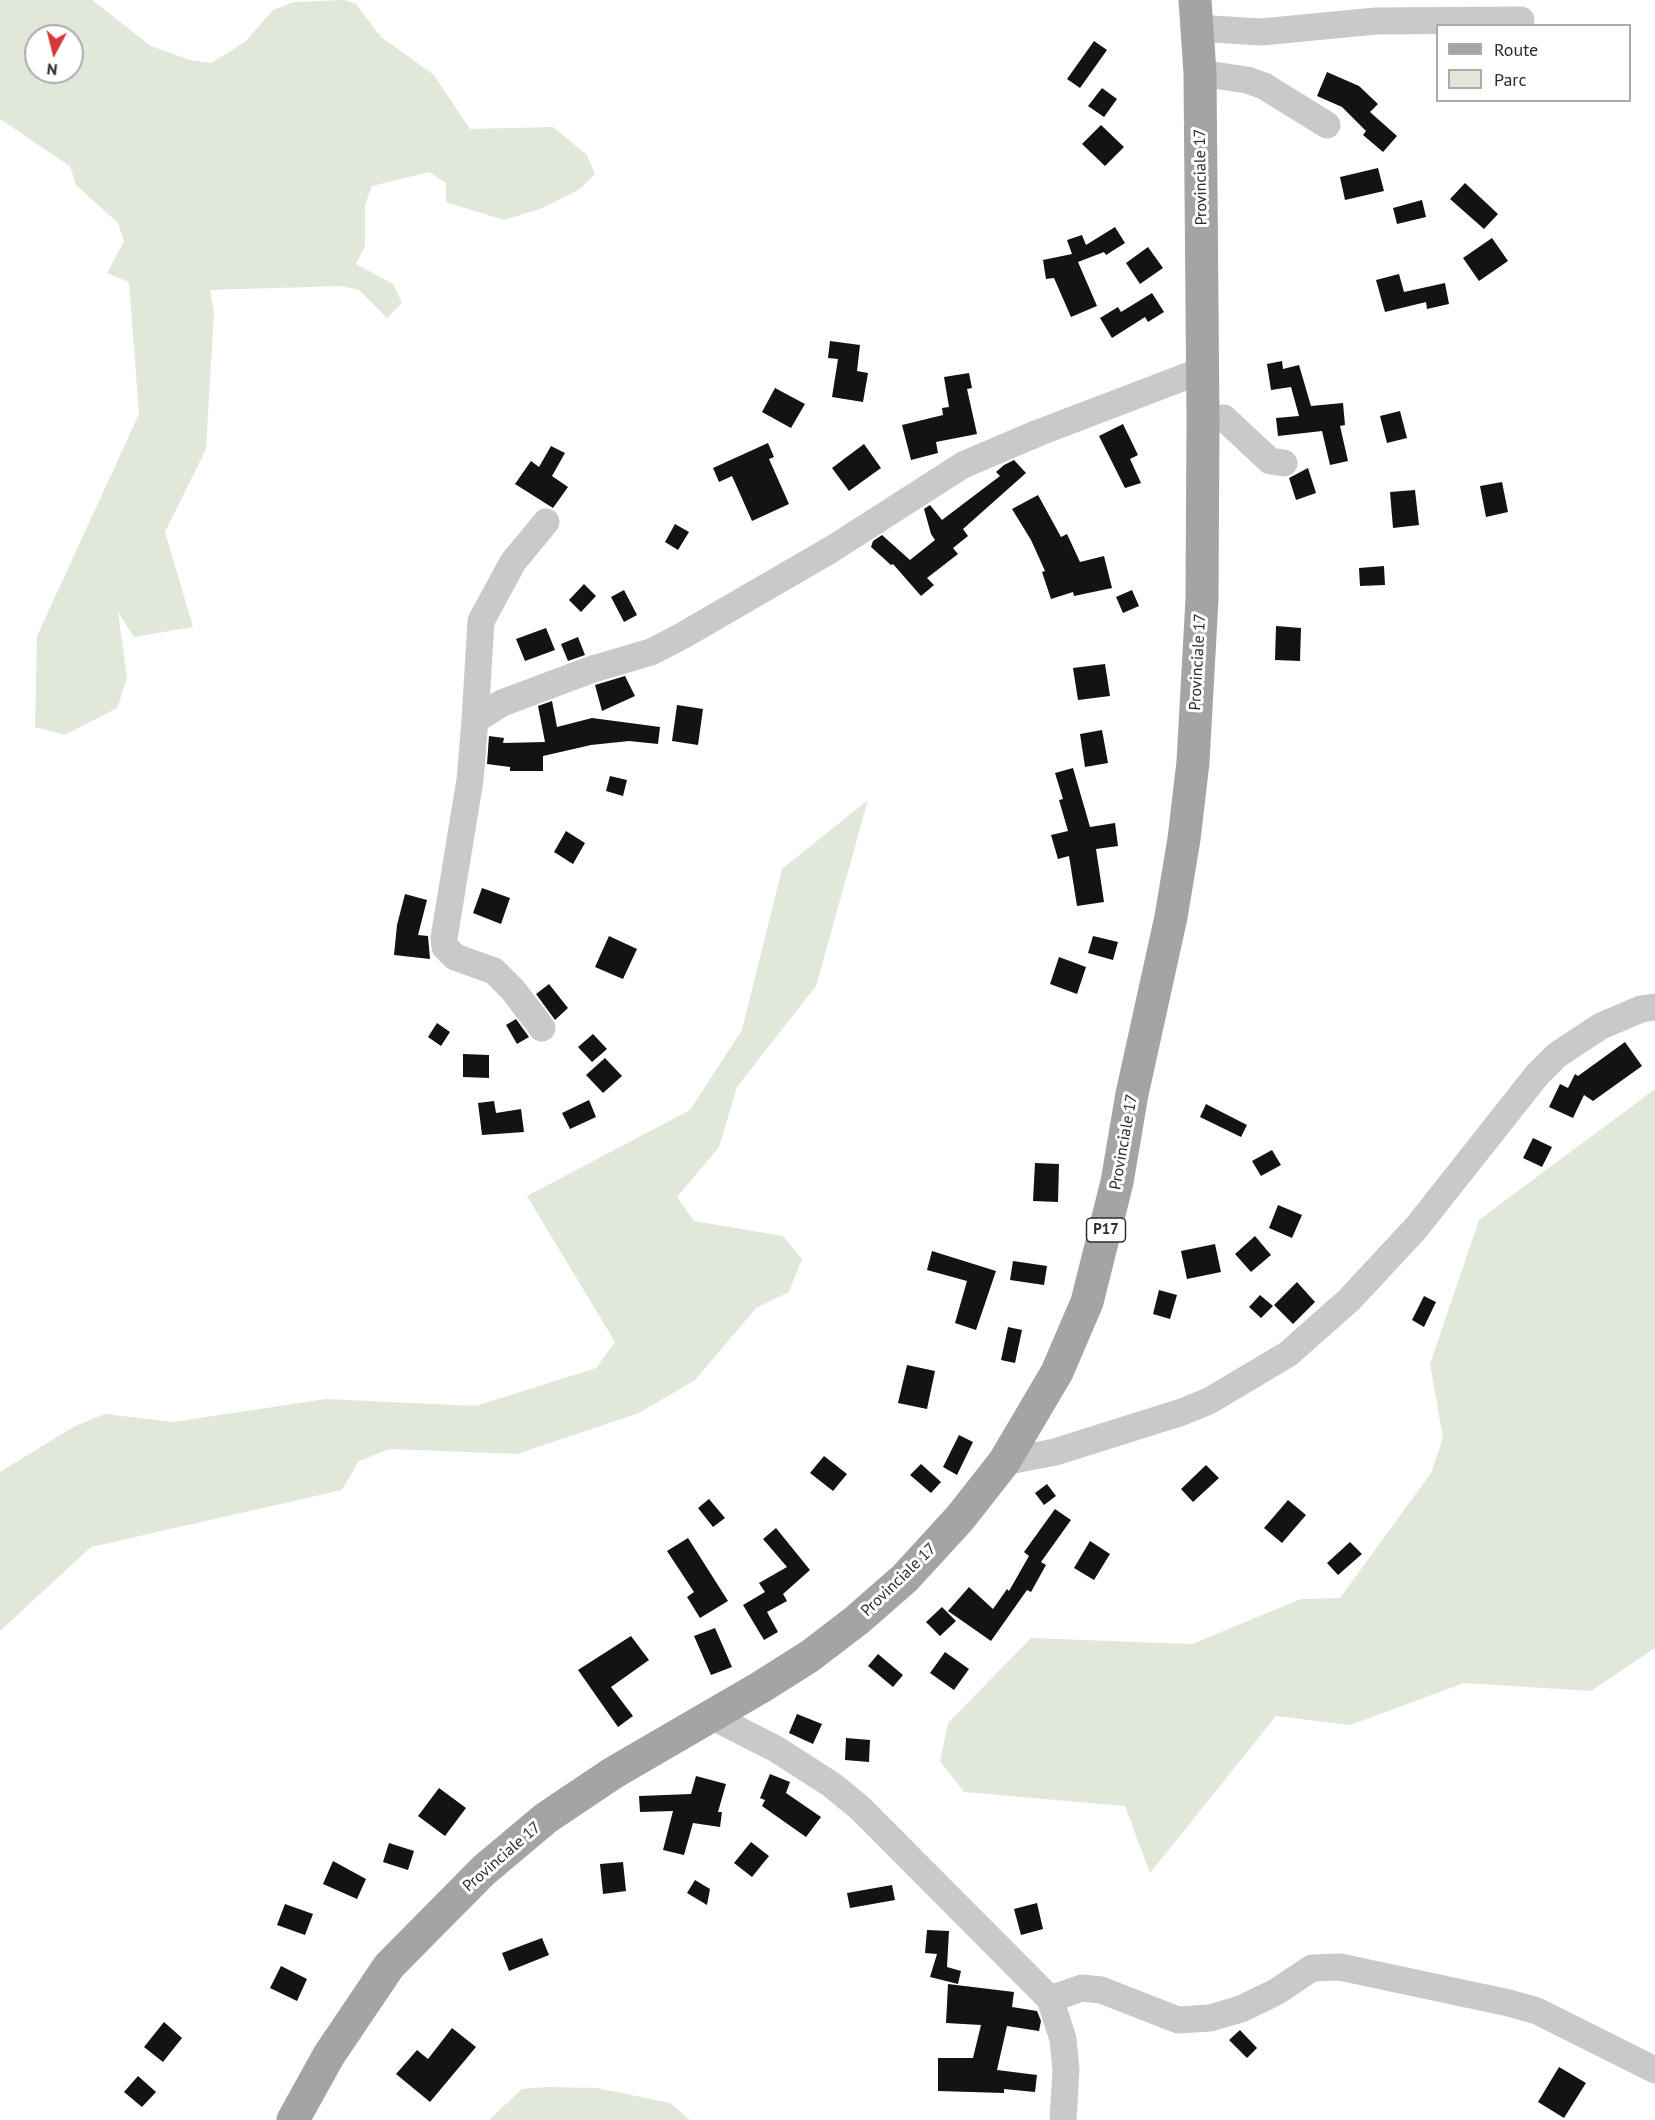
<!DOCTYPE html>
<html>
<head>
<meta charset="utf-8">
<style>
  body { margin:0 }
  #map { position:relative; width:1655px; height:2120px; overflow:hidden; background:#fff; font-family:"PT Sans",sans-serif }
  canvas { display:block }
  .legend { position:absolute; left:1436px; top:24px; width:195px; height:78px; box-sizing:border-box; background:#fff; border:2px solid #ababab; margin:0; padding:8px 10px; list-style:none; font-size:18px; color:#2c2c2c }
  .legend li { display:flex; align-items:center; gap:12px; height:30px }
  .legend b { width:30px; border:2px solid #ababab }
  .north { position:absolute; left:24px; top:24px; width:60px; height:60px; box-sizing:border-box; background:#fff; border:2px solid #ababab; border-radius:50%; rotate:187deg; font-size:16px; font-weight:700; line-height:24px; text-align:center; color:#2c2c2c }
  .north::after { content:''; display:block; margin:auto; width:21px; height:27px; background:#d53b3b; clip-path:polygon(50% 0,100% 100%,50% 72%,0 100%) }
</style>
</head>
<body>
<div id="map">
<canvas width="1655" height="2120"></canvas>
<ul class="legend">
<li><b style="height:8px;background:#a4a4a4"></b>Route</li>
<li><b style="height:16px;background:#e1e8da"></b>Parc</li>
</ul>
<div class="north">N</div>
</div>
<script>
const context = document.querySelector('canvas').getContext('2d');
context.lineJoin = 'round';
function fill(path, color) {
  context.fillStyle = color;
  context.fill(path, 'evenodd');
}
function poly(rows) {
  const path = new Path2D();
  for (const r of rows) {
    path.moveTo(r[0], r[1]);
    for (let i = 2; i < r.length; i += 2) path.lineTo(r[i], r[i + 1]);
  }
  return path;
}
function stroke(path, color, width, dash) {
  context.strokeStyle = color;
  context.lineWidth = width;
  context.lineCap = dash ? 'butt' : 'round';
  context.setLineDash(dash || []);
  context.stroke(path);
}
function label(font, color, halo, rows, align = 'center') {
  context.font = font + ' "PT Sans",sans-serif';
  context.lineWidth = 6;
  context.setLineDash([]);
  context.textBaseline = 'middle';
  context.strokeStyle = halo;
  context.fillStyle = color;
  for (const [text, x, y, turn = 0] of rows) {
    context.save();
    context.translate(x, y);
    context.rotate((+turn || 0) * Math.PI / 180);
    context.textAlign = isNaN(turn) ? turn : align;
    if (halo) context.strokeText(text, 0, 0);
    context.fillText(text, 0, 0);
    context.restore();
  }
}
fill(poly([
  [0,0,92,0,151,46,190,60,211,63,245,42,273,10,294,2,345,0,356,4,381,37,434,75,470,129,553,127,587,155,595,174,580,189,543,208,504,220,446,202,446,183,429,172,372,186,365,205,365,246,356,264,393,284,402,303,387,318,359,290,341,286,210,290,214,313,206,449,165,532,193,627,134,637,118,612,127,678,117,708,65,735,35,727,37,636,139,414,129,282,107,273,124,241,118,223,76,185,70,166,0,119],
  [36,36,72,36,72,72,36,72],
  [868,800,816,986,737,1087,719,1147,677,1197,694,1221,783,1236,802,1259,789,1292,756,1308,695,1380,639,1413,517,1454,389,1449,359,1461,342,1490,91,1547,0,1631,0,1472,75,1426,105,1414,173,1422,326,1399,476,1406,596,1368,615,1342,527,1196,690,1110,742,1030,782,869],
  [1655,1089,1655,1648,1591,1691,1464,1683,1350,1725,1276,1716,1150,1873,1125,1806,964,1792,940,1761,948,1723,1031,1638,1192,1644,1301,1599,1340,1598,1431,1473,1443,1438,1430,1364,1479,1220],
  [547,2087,597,2088,670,2103,690,2120,489,2120,522,2089]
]), '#e1e8da');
fill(poly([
  [1094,41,1107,50,1080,88,1067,79],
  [1327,72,1359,86,1378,104,1370,112,1397,136,1383,152,1363,135,1366,131,1342,107,1317,96],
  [1102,88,1117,99,1104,117,1088,106],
  [1101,125,1124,147,1105,166,1082,144],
  [1378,168,1384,191,1345,200,1340,177],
  [1465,183,1498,214,1484,229,1450,199],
  [1422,200,1426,217,1397,224,1393,208],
  [1115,227,1125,243,1106,255,1104,252,1078,262,1097,306,1071,317,1054,278,1046,279,1043,260,1072,254,1067,240,1082,235,1086,245],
  [1492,238,1508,261,1479,281,1463,258],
  [1148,247,1163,268,1140,284,1126,263],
  [1399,274,1404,292,1445,283,1449,304,1427,309,1426,302,1385,312,1376,280],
  [1152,293,1164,312,1148,322,1145,317,1112,338,1100,318,1118,307,1121,312],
  [830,341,860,345,857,371,868,373,863,402,832,397,838,359,828,358],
  [1282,361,1283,369,1299,365,1311,406,1343,403,1345,425,1340,426,1348,461,1330,465,1322,431,1278,436,1276,418,1299,416,1291,387,1271,390,1267,364],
  [969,373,972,388,967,389,977,434,936,442,938,453,911,460,902,425,943,415,942,408,949,407,944,377],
  [775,388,805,404,791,428,762,412],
  [1400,411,1407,438,1387,443,1380,416],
  [1123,424,1138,455,1130,459,1141,483,1125,488,1099,436],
  [768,443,774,457,769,459,789,504,752,521,732,476,719,482,713,468],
  [864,444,881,468,849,491,832,468],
  [551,446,565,453,552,476,568,487,553,508,515,484,531,461,539,467],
  [1014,460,1026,473,963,529,968,536,953,548,958,554,927,578,934,585,921,596,893,564,891,565,871,547,873,541,882,535,910,560,935,540,931,534,924,509,930,505,942,520,1000,476,996,472,1004,465],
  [1308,468,1316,493,1296,500,1289,478],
  [1502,482,1508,512,1486,517,1480,486],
  [1415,490,1419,525,1393,528,1390,492],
  [1038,495,1061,537,1067,534,1080,562,1104,556,1112,588,1074,596,1073,592,1051,599,1042,572,1045,571,1031,540,1012,509],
  [675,524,689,532,678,550,665,542],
  [1384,566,1385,585,1360,586,1359,568],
  [584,584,596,596,581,612,569,600],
  [624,590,637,615,624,622,611,597],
  [1132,590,1139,606,1123,613,1116,597],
  [1276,626,1301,628,1300,661,1275,660],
  [546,628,555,650,525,661,516,639],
  [578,637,585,655,568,661,561,644],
  [1105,664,1110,696,1078,700,1073,668],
  [625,676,635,696,602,711,595,685],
  [552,701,557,727,592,718,660,727,658,744,629,741,591,745,543,756,543,771,510,771,510,767,487,764,489,736,504,738,503,743,545,742,538,706],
  [677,705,703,709,698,745,672,741],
  [1102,730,1108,763,1085,767,1080,734],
  [1073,768,1090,827,1115,823,1118,846,1096,849,1104,902,1077,906,1069,856,1058,859,1051,835,1068,831,1059,800,1063,799,1055,773],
  [610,776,627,780,623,796,606,791],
  [566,831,585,843,573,864,554,852],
  [482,888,510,898,501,924,473,913],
  [405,894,427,900,418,935,428,936,430,959,394,955,397,925],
  [609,936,637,949,623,979,595,967],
  [1093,936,1118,942,1113,960,1088,953],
  [1059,957,1086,967,1077,994,1050,984],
  [549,984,568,1008,555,1020,536,994],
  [516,1019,529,1037,517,1044,506,1025],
  [437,1023,450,1032,441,1046,428,1037],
  [593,1034,607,1049,592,1062,578,1047],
  [1625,1042,1642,1066,1593,1101,1584,1095,1573,1118,1549,1107,1560,1084,1568,1088,1575,1074,1578,1076],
  [463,1054,489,1055,489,1078,463,1077],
  [605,1058,622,1076,603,1093,586,1075],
  [589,1100,596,1117,570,1129,562,1113],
  [494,1101,496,1113,521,1109,524,1132,482,1135,478,1103],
  [1206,1104,1247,1125,1241,1137,1200,1117],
  [1533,1138,1552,1147,1542,1167,1523,1158],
  [1272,1150,1281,1165,1261,1176,1252,1161],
  [1035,1163,1059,1164,1058,1202,1033,1201],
  [1278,1205,1302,1215,1292,1238,1269,1228],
  [1255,1236,1271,1255,1251,1272,1235,1254],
  [1215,1244,1221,1272,1187,1279,1181,1251],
  [932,1251,996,1271,976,1330,955,1323,967,1281,927,1270],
  [1013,1261,1047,1266,1044,1285,1010,1280],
  [1297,1282,1315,1302,1293,1324,1274,1305],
  [1159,1290,1177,1295,1170,1319,1153,1314],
  [1260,1295,1273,1306,1261,1318,1249,1307],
  [1424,1296,1436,1302,1424,1327,1412,1320],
  [1008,1327,1022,1330,1015,1363,1001,1360],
  [907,1365,935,1371,927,1409,898,1403],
  [959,1435,973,1442,957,1475,943,1467],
  [824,1456,847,1474,833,1491,810,1473],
  [921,1464,941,1482,931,1493,910,1475],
  [1206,1465,1219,1478,1193,1502,1181,1489],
  [1047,1484,1056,1496,1044,1505,1035,1493],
  [709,1499,725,1518,713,1527,698,1508],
  [1288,1500,1306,1515,1282,1543,1264,1528],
  [1055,1509,1071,1520,1041,1562,1046,1565,1031,1592,1027,1590,991,1641,948,1611,969,1587,993,1609,1007,1589,1009,1591,1029,1556,1024,1552],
  [776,1528,810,1570,783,1594,787,1601,767,1612,778,1632,764,1640,743,1605,765,1592,759,1583,787,1567,763,1539],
  [688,1538,728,1601,700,1618,687,1597,694,1592,667,1551],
  [1090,1541,1110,1554,1094,1580,1074,1568],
  [1350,1542,1362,1554,1338,1575,1327,1563],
  [942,1607,956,1621,940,1636,926,1622],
  [715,1628,732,1667,711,1675,694,1636],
  [631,1636,649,1660,611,1687,633,1716,618,1727,578,1670],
  [945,1652,969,1669,954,1690,930,1673],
  [878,1654,903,1675,893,1687,868,1666],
  [797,1714,822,1724,813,1744,789,1733],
  [846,1738,870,1740,869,1762,845,1760],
  [770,1774,790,1782,786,1793,821,1817,806,1837,762,1806,765,1800,760,1798],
  [696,1776,726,1784,718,1812,722,1812,720,1827,693,1823,684,1855,663,1850,673,1811,640,1812,639,1796,691,1794],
  [439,1788,466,1808,445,1836,418,1816],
  [751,1842,769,1856,752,1877,734,1863],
  [389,1843,414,1851,408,1870,383,1862],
  [333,1861,366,1879,357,1899,323,1884],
  [623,1862,626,1891,603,1894,600,1864],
  [695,1880,710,1889,707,1905,687,1893],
  [892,1885,895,1900,850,1908,847,1893],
  [1037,1903,1043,1929,1021,1935,1014,1909],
  [285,1904,313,1914,305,1935,277,1925],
  [927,1930,949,1931,947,1967,961,1971,958,1984,930,1977,937,1954,925,1953],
  [542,1938,549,1955,509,1971,502,1953],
  [281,1966,307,1979,297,2001,270,1988],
  [948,1984,1014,1992,1012,2007,1037,2011,1041,2021,1039,2031,1007,2026,997,2070,1037,2075,1035,2092,1004,2089,1004,2093,938,2091,938,2058,973,2058,981,2025,946,2023],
  [164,2022,182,2038,163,2062,144,2047],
  [452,2028,476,2047,430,2102,396,2074,417,2050,428,2059],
  [1240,2030,1257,2048,1247,2058,1229,2040],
  [1559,2067,1586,2083,1564,2118,1538,2102],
  [138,2076,156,2092,142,2107,124,2092]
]), '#131313');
stroke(poly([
  [1196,28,1261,32,1376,21,1521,20],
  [1200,73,1247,80,1264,86,1327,125],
  [1203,420,1224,418,1270,461,1284,463],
  [475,720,481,621,513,562,546,522],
  [542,1028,513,990,494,971,455,957,445,947,444,938,470,780,475,720,502,703,593,669,651,652,682,636,832,549,963,465,1038,433,1203,370],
  [1004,1462,1055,1452,1182,1412,1209,1401,1288,1354,1349,1300,1416,1228,1537,1075,1557,1055,1601,1026,1641,1009,1655,1007],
  [709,1715,776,1749,832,1785,860,1808,1050,1999,1063,2039,1066,2070,1063,2120],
  [1050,1999,1082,1988,1101,1990,1178,2020,1210,2018,1241,2009,1276,1992,1312,1968,1340,1967,1509,2003,1537,2011,1655,2070]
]), '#c9c9c9', 27);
stroke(poly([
  [293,2120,329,2055,389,1966,484,1870,546,1818,613,1773,761,1687,810,1656,857,1620,905,1578,960,1518,1004,1462,1057,1372,1087,1302,1117,1182,1132,1094,1171,917,1184,839,1193,762,1202,599,1203,420,1200,73,1195,0]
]), '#a4a4a4', 33);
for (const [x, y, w] of [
  [1106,1230,39]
]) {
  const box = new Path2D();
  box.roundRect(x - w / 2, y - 12, w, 24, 4.5);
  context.fillStyle = '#fff';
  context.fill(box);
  stroke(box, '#2c2c2c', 1.5);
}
label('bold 15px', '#2c2c2c', null, [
  ["P17",1106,1230]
]);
label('16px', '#2c2c2c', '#fff', [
  ["Provinciale 17",1201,177,-91],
  ["Provinciale 17",1198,662,-87],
  ["Provinciale 17",1124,1142,-80],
  ["Provinciale 17",899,1580,-44],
  ["Provinciale 17",502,1857,-41]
]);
</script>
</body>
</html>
